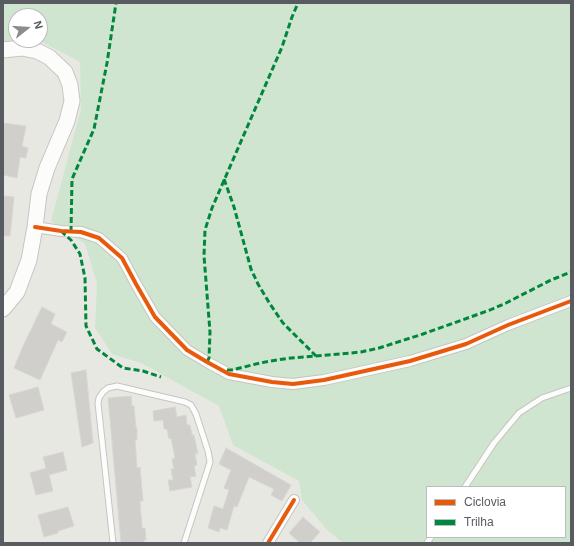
<!DOCTYPE html>
<html>
<head>
<meta charset="utf-8">
<style>
  body { margin:0 }
  #map { position:relative; width:574px; height:546px; overflow:hidden; background:#e8e8e3; font-family:Helvetica,sans-serif }
  canvas { display:block }
  .frame { position:absolute; inset:0; border:4px solid #585b60; pointer-events:none }
  .legend { position:absolute; left:426px; top:486px; width:140px; height:52px; box-sizing:border-box; background:#fff; border:1px solid #bcbdbf; margin:0; padding:5px 7px; list-style:none; font-size:12px; color:#585b60 }
  .legend li { display:flex; align-items:center; gap:8px; height:20px }
  .legend b { width:20px; border:1px solid #bcbdbf }
  .north { position:absolute; left:8px; top:8px; width:40px; height:40px; box-sizing:border-box; background:#fff; border:1px solid #bcbdbf; border-radius:50%; rotate:73deg; font-size:11px; font-weight:700; line-height:16px; text-align:center; color:#585b60 }
  .north::after { content:''; display:block; margin:auto; width:14px; height:18px; background:#8a8c8e; clip-path:polygon(50% 0,100% 100%,50% 72%,0 100%) }
</style>
</head>
<body>
<div id="map">
<canvas width="574" height="546"></canvas>
<div class="frame"></div>
<ul class="legend">
<li><b style="height:5px;background:#e8590c"></b>Ciclovia</li>
<li><b style="height:5px;background:#00873e"></b>Trilha</li>
</ul>
<div class="north">N</div>
</div>
<script>
const context = document.querySelector('canvas').getContext('2d');
context.lineJoin = 'round';
function fill(path, color) {
  context.fillStyle = color;
  context.fill(path, 'evenodd');
}
function poly(rows) {
  const path = new Path2D();
  for (const r of rows) {
    path.moveTo(r[0], r[1]);
    for (let i = 2; i < r.length; i += 2) path.lineTo(r[i], r[i + 1]);
  }
  return path;
}
function stroke(path, color, width, dash) {
  context.strokeStyle = color;
  context.lineWidth = width;
  context.lineCap = dash ? 'butt' : 'round';
  context.setLineDash(dash || []);
  context.stroke(path);
}
fill(poly([
  [3,3,571,3,571,543,343,543,327,530,302,500,299,481,233,445,219,406,141,363,112,354,95,328,97,283,85,244,51,221,81,109,80,62,38,40,40,40,40,16,16,16,16,40,3,42],
  [427,487,565,487,565,537,427,537]
]), '#d0e5d0');
const building = poly([
  [3,123,26,126,22,146,28,148,26,158,20,157,17,178,3,175,3,123],
  [3,196,14,197,10,236,3,236,3,196],
  [42,307,55,314,51,324,67,332,62,342,58,340,40,380,14,368,24,344,42,307],
  [86,370,93,443,82,447,71,373,86,370],
  [38,387,44,410,16,418,9,395,38,387],
  [131,396,132,406,134,406,136,428,137,428,137,440,135,440,137,468,140,467,143,501,140,501,142,528,145,528,146,540,144,540,144,543,121,543,109,408,108,398,131,396],
  [175,407,177,417,186,415,187,425,190,425,192,435,194,435,198,454,195,453,197,465,194,466,196,476,190,477,192,487,170,491,168,480,173,480,171,469,174,469,172,459,175,458,171,438,169,439,167,429,164,429,163,420,154,421,153,411,175,407],
  [226,448,291,485,282,501,271,495,274,489,249,477,237,507,234,506,227,530,220,528,219,532,208,528,214,506,223,509,229,490,224,488,231,470,219,464,226,448],
  [63,452,67,470,49,475,53,491,36,495,30,473,46,468,43,457,63,452],
  [68,507,74,526,58,531,58,533,44,537,38,515,68,507],
  [303,517,320,532,310,543,300,543,289,533,303,517]
]);
fill(building, '#d0cfcc');
stroke(building, '#d7d6d2', 1);
const service = poly([
  [465,487,494,443,519,413,542,398,571,388],
  [113,543,98,403,99,398,103,392,108,388,117,386,185,402,191,405,196,414,208,451,210,462,184,543],
  [427,543,431,537]
]);
const minor = poly([
  [35,227,61,231,81,232,99,238,122,258,136,284,155,317,187,350,207,362,229,374,272,382,293,384,324,380,410,361,466,344,508,325,571,301],
  [268,543,294,500]
]);
const secondary = poly([
  [3,50,22,48,37,51,49,57,65,72,70,85,72,101,67,121,47,168,39,194,35,227,29,260,17,292,3,309]
]);
stroke(service, '#c4c5c3', 7);
stroke(minor, '#c4c5c3', 12);
stroke(secondary, '#c5c5c4', 17);
stroke(service, '#fcfcfb', 5);
stroke(minor, '#fcfcfb', 10);
stroke(secondary, '#fcfcfb', 15);
stroke(poly([
  [224,179,234,207,251,269,258,284,270,304,283,323,316,356],
  [61,231,71,240,80,254,85,278,86,326,97,349,123,368,143,371,161,377],
  [71,232,72,179,94,129,107,63,116,3],
  [207,362,209,358,210,332,204,256,205,230,212,208,282,47,292,17,298,3],
  [227,370,232,370,260,363,277,360,291,358,341,354,361,352,379,348,423,334,490,310,506,303,551,280,571,272]
]), '#00873e', 3, [6, 3]);
stroke(poly([
  [35,227,61,231,81,232,99,238,122,258,136,284,155,317,187,350,207,362,229,374,272,382,293,384,324,380,410,361,466,344,508,325,571,301],
  [268,543,294,500]
]), '#e8590c', 4);
</script>
</body>
</html>
